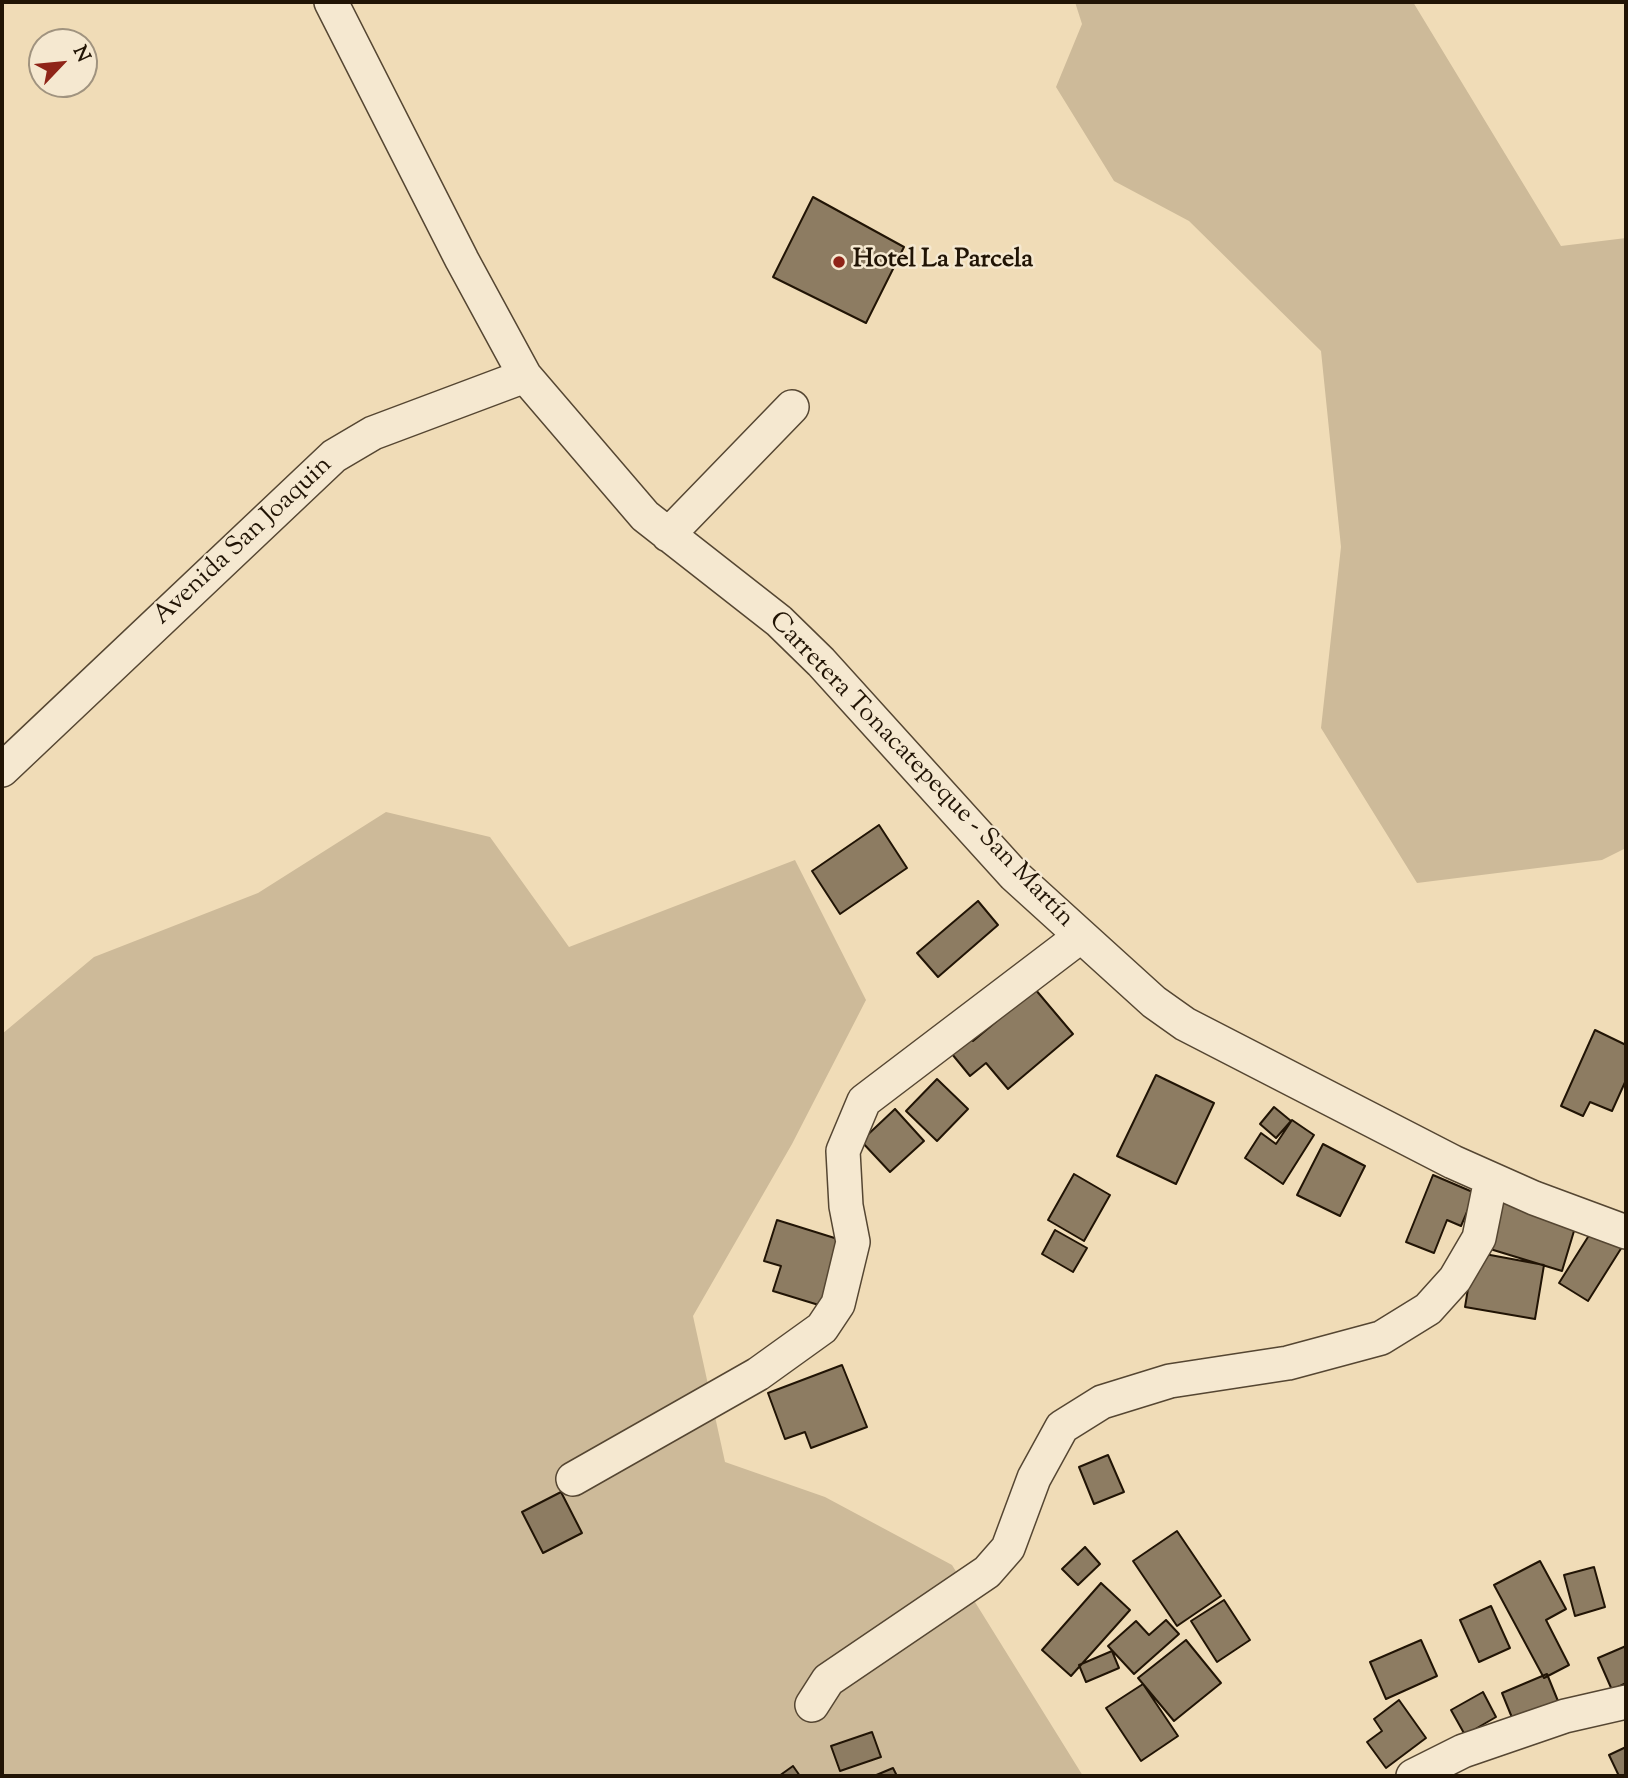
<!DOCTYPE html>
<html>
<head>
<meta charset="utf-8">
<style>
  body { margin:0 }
  #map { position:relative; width:1628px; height:1778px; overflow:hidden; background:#f0dcb7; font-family:"Sorts Mill Goudy",serif }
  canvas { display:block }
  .frame { position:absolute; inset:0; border:4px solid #211405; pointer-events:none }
  .north { position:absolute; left:28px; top:28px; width:70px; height:70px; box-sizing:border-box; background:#f5e8d0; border:2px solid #a0937f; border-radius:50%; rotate:64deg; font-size:19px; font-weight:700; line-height:28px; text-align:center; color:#211405 }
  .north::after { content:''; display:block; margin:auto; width:24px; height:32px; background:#8f2418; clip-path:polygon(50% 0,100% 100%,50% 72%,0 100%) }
</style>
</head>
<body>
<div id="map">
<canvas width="1628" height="1778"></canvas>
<div class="frame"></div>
<div class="north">N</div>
</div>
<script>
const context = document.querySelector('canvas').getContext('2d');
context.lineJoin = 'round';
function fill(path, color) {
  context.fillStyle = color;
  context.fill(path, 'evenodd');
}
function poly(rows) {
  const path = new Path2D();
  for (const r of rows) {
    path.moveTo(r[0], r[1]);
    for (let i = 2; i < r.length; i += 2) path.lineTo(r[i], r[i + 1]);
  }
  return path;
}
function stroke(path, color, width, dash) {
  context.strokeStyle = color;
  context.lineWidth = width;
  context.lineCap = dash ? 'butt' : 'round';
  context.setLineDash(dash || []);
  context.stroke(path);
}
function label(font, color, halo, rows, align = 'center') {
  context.font = font + ' "Sorts Mill Goudy",serif';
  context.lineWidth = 5;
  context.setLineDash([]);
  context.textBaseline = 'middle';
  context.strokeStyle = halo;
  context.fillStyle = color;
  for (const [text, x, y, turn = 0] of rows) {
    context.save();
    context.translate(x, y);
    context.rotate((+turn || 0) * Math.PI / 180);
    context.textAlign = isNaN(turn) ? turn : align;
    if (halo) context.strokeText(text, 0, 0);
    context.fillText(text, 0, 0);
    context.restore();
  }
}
fill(poly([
  [1075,2,1413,2,1561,246,1626,238,1626,848,1602,860,1417,883,1321,728,1341,547,1321,351,1189,221,1114,181,1056,87,1082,24],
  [386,812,490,837,569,947,795,860,866,1000,792,1144,693,1316,725,1462,825,1497,952,1565,1083,1776,2,1776,2,1034,94,957,258,893]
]), '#cdba99');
const building = poly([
  [813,197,904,247,866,323,773,277,813,197],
  [879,825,907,868,840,914,812,871,879,825],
  [978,901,998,925,938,977,917,953,978,901],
  [1035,989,1073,1034,1008,1089,986,1063,970,1076,952,1054,970,1038,973,1041,1035,989],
  [1595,1030,1626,1045,1626,1080,1612,1111,1590,1102,1583,1116,1561,1106,1595,1030],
  [1156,1075,1214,1103,1176,1184,1117,1156,1156,1075],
  [937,1079,968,1109,937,1141,906,1111,937,1079],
  [1274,1107,1291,1121,1276,1138,1260,1124,1274,1107],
  [895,1109,924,1141,890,1172,861,1141,895,1109],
  [1292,1120,1314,1135,1283,1184,1245,1158,1261,1133,1276,1144,1292,1120],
  [1323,1144,1365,1166,1340,1216,1297,1195,1323,1144],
  [1074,1174,1110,1195,1084,1241,1048,1220,1074,1174],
  [1433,1175,1475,1193,1461,1226,1447,1220,1434,1253,1406,1242,1433,1175],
  [1492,1195,1577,1221,1562,1271,1477,1245,1492,1195],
  [777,1220,841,1240,822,1306,773,1291,781,1266,764,1261,777,1220],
  [1593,1229,1622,1247,1588,1301,1559,1283,1593,1229],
  [1055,1230,1087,1248,1073,1272,1042,1254,1055,1230],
  [1474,1252,1544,1265,1535,1319,1465,1307,1474,1252],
  [842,1365,867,1427,811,1448,805,1432,785,1439,768,1393,842,1365],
  [1108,1455,1124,1492,1094,1504,1079,1467,1108,1455],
  [561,1492,582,1533,543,1553,522,1512,561,1492],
  [1177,1531,1221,1596,1177,1626,1133,1561,1177,1531],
  [1085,1547,1100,1564,1078,1585,1062,1569,1085,1547],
  [1540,1561,1566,1609,1546,1620,1569,1665,1544,1678,1494,1585,1540,1561],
  [1594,1567,1605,1607,1575,1616,1564,1575,1594,1567],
  [1101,1583,1130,1610,1071,1676,1042,1650,1101,1583],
  [1224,1600,1250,1640,1217,1662,1191,1621,1224,1600],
  [1491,1606,1510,1648,1479,1662,1460,1620,1491,1606],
  [1166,1620,1179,1634,1134,1674,1108,1646,1136,1621,1149,1635,1166,1620],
  [1186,1640,1221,1683,1174,1721,1138,1678,1186,1640],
  [1421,1640,1437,1676,1386,1699,1370,1662,1421,1640],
  [1626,1646,1626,1683,1612,1690,1598,1658,1626,1646],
  [1112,1651,1119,1668,1086,1682,1079,1665,1112,1651],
  [1547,1674,1560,1706,1515,1725,1502,1693,1547,1674],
  [1143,1684,1178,1736,1141,1761,1106,1708,1143,1684],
  [1483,1692,1496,1717,1465,1735,1451,1710,1483,1692],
  [1399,1700,1426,1738,1386,1768,1367,1742,1382,1731,1374,1719,1399,1700],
  [872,1732,881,1757,840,1771,831,1746,872,1732],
  [1626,1747,1626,1776,1619,1776,1609,1755,1626,1747],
  [793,1766,800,1776,779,1776,793,1766],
  [893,1768,897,1776,874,1776,893,1768]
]);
fill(building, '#8d7c62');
stroke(building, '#211405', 2);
const minor = poly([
  [331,2,462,260,525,376,645,516,779,621,821,662,1014,875,1154,1002,1185,1024,1453,1162,1534,1198,1626,1232],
  [668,535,792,407],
  [2,770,334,456,373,433,525,376],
  [573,1479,758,1374,822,1328,838,1304,853,1242,846,1206,843,1151,864,1101,1081,936],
  [812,1705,828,1680,987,1572,1008,1548,1034,1478,1062,1427,1102,1402,1170,1381,1288,1363,1381,1338,1428,1309,1455,1279,1479,1238,1491,1179],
  [1413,1776,1463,1751,1565,1716,1626,1702]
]);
stroke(minor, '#554632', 36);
stroke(minor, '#f5e8d0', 33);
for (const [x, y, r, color] of [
  [839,262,7,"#8f2418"]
]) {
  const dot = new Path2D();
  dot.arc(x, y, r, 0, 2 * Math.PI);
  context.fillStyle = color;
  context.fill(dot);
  stroke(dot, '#f5e8d0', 2.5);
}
label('bold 26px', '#211405', '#f5e8d0', [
  ["Hotel La Parcela",853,262]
], 'left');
label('26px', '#211405', '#f5e8d0', [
  ["Avenida San Joaquin",244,542,-43],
  ["Carretera Tonacatepeque - San Martín",920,771,46]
]);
</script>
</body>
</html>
